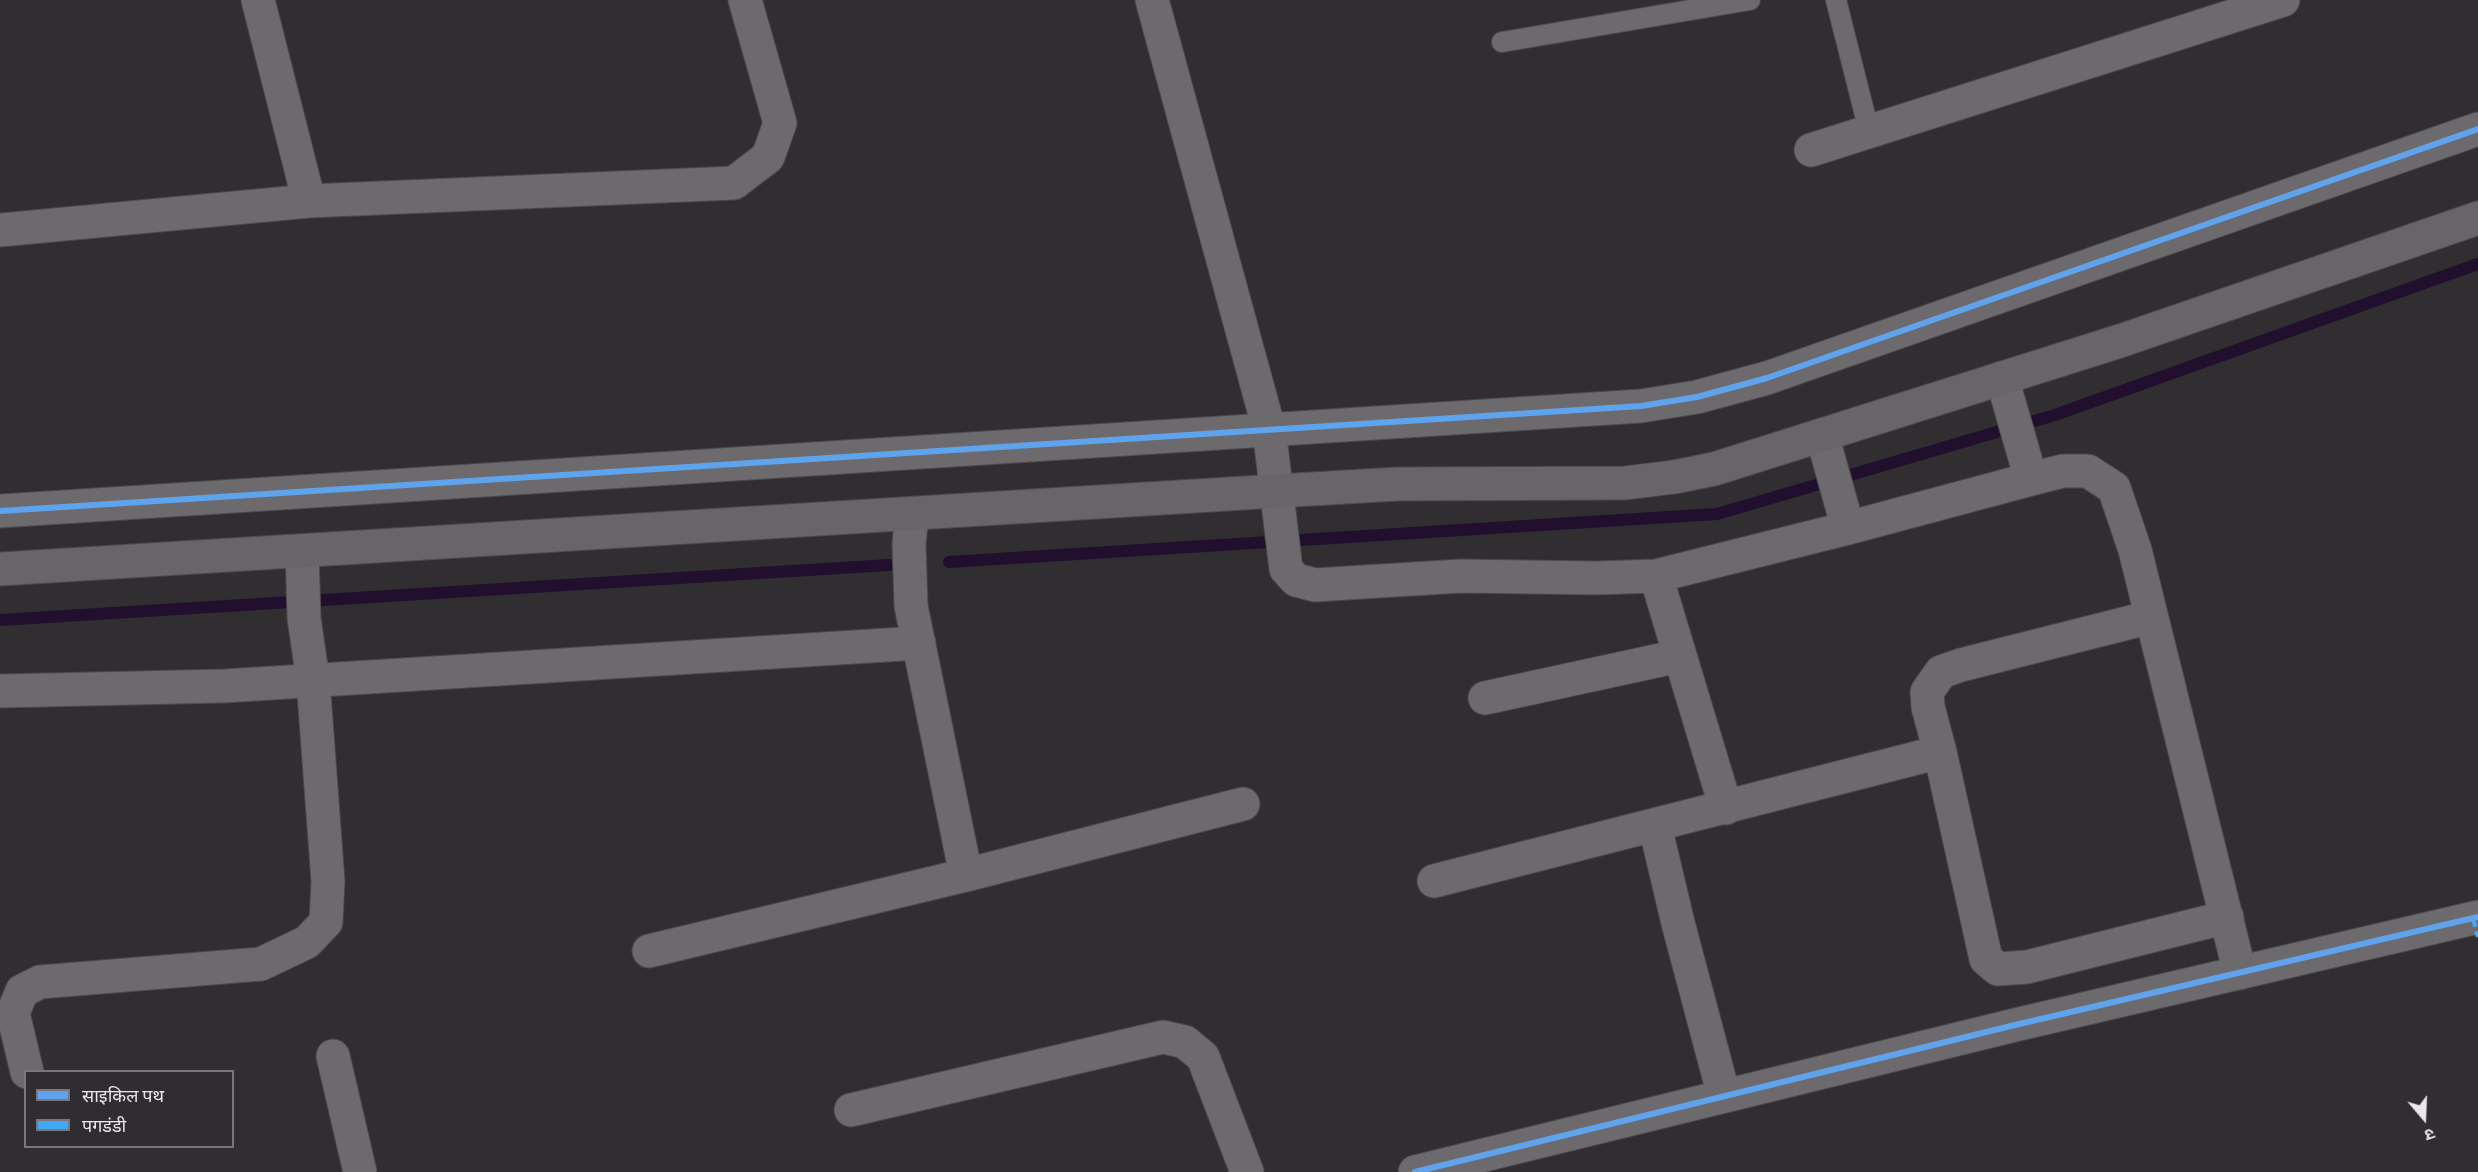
<!DOCTYPE html>
<html>
<head>
<meta charset="utf-8">
<style>
  body { margin:0 }
  #map { position:relative; width:2478px; height:1172px; overflow:hidden; background:#302e31; font-family:"Titillium Web","Noto Sans Devanagari",sans-serif }
  canvas { display:block }
  .legend { position:absolute; left:24px; top:1070px; width:210px; height:78px; box-sizing:border-box; background:#302d32; border:2px solid #7a777c; margin:0; padding:8px 10px; list-style:none; font-size:18px; color:#e9e7ea }
  .legend li { display:flex; align-items:center; gap:12px; height:30px }
  .legend b { width:30px; border:2px solid #7a777c }
  .north { position:absolute; left:2394px; top:1088px; width:60px; height:60px; -webkit-text-stroke:4px #302d32; paint-order:stroke; rotate:161deg; font-size:16px; font-weight:700; line-height:24px; text-align:center; color:#e9e7ea }
  .north::after { content:''; display:block; margin:auto; width:21px; height:27px; background:#e9e7ea; clip-path:polygon(50% 0,100% 100%,50% 72%,0 100%) }
</style>
</head>
<body>
<div id="map">
<canvas width="2478" height="1172"></canvas>
<ul class="legend">
<li><b style="height:8px;background:#60a3ed"></b>साइकिल पथ</li>
<li><b style="height:8px;background:#3fa9f5"></b>पगडंडी</li>
</ul>
<div class="north">उ</div>
</div>
<script>
const context = document.querySelector('canvas').getContext('2d');
context.lineJoin = 'round';
function poly(rows) {
  const path = new Path2D();
  for (const r of rows) {
    path.moveTo(r[0], r[1]);
    for (let i = 2; i < r.length; i += 2) path.lineTo(r[i], r[i + 1]);
  }
  return path;
}
function stroke(path, color, width, dash) {
  context.strokeStyle = color;
  context.lineWidth = width;
  context.lineCap = dash ? 'butt' : 'round';
  context.setLineDash(dash || []);
  context.stroke(path);
}
stroke(poly([
  [949,562,1717,514,2055,415,2478,264],
  [0,620,889,565]
]), '#210f2d', 12);
const lane = poly([
  [1836,0,1869,131],
  [1502,42,1750,0]
]);
const street = poly([
  [258,0,309,201],
  [1152,0,1269,429,1286,569,1296,580,1315,585,1461,576,1596,578,1656,576,1848,528,2031,479,2063,471,2088,471,2114,488,2135,550,2240,973],
  [1811,150,2283,0],
  [0,230,309,201,734,183,768,157,780,123,745,0],
  [2002,378,2031,479],
  [1822,435,1848,528],
  [0,511,1641,406,1697,397,1767,378,2478,129],
  [912,514,909,544,911,606,966,875,1243,804],
  [1656,576,1726,808],
  [2151,617,1961,665,1941,672,1927,692,1928,707,1940,752,1986,959,1998,969,2027,967,2227,917],
  [0,691,224,686,919,643],
  [1485,698,1679,656],
  [1655,826,1678,923,1724,1096],
  [1434,881,1940,752],
  [649,951,966,875],
  [333,1056,360,1172],
  [27,1072,13,1013,22,991,40,982,261,964,307,942,326,922,328,881,313,680,304,618,302,551],
  [851,1110,1163,1037,1185,1042,1203,1057,1247,1172],
  [1415,1172,2015,1025,2478,917]
]);
const secondary = poly([
  [0,569,1277,491,1398,484,1625,483,1674,477,1714,469,2120,341,2478,218]
]);
stroke(lane, '#4b494b', 22);
stroke(street, '#4b494b', 35);
stroke(secondary, '#4b494b', 35);
stroke(lane, '#6c6a6c', 20);
stroke(street, '#6c6a6c', 33);
stroke(secondary, '#676568', 33);
stroke(poly([
  [2473,918,2478,937]
]), '#3fa9f5', 4.5, [9, 4.5]);
stroke(poly([
  [0,511,1641,406,1697,397,1767,378,2478,129],
  [1415,1172,2015,1025,2478,917]
]), '#60a3ed', 6);
</script>
</body>
</html>
